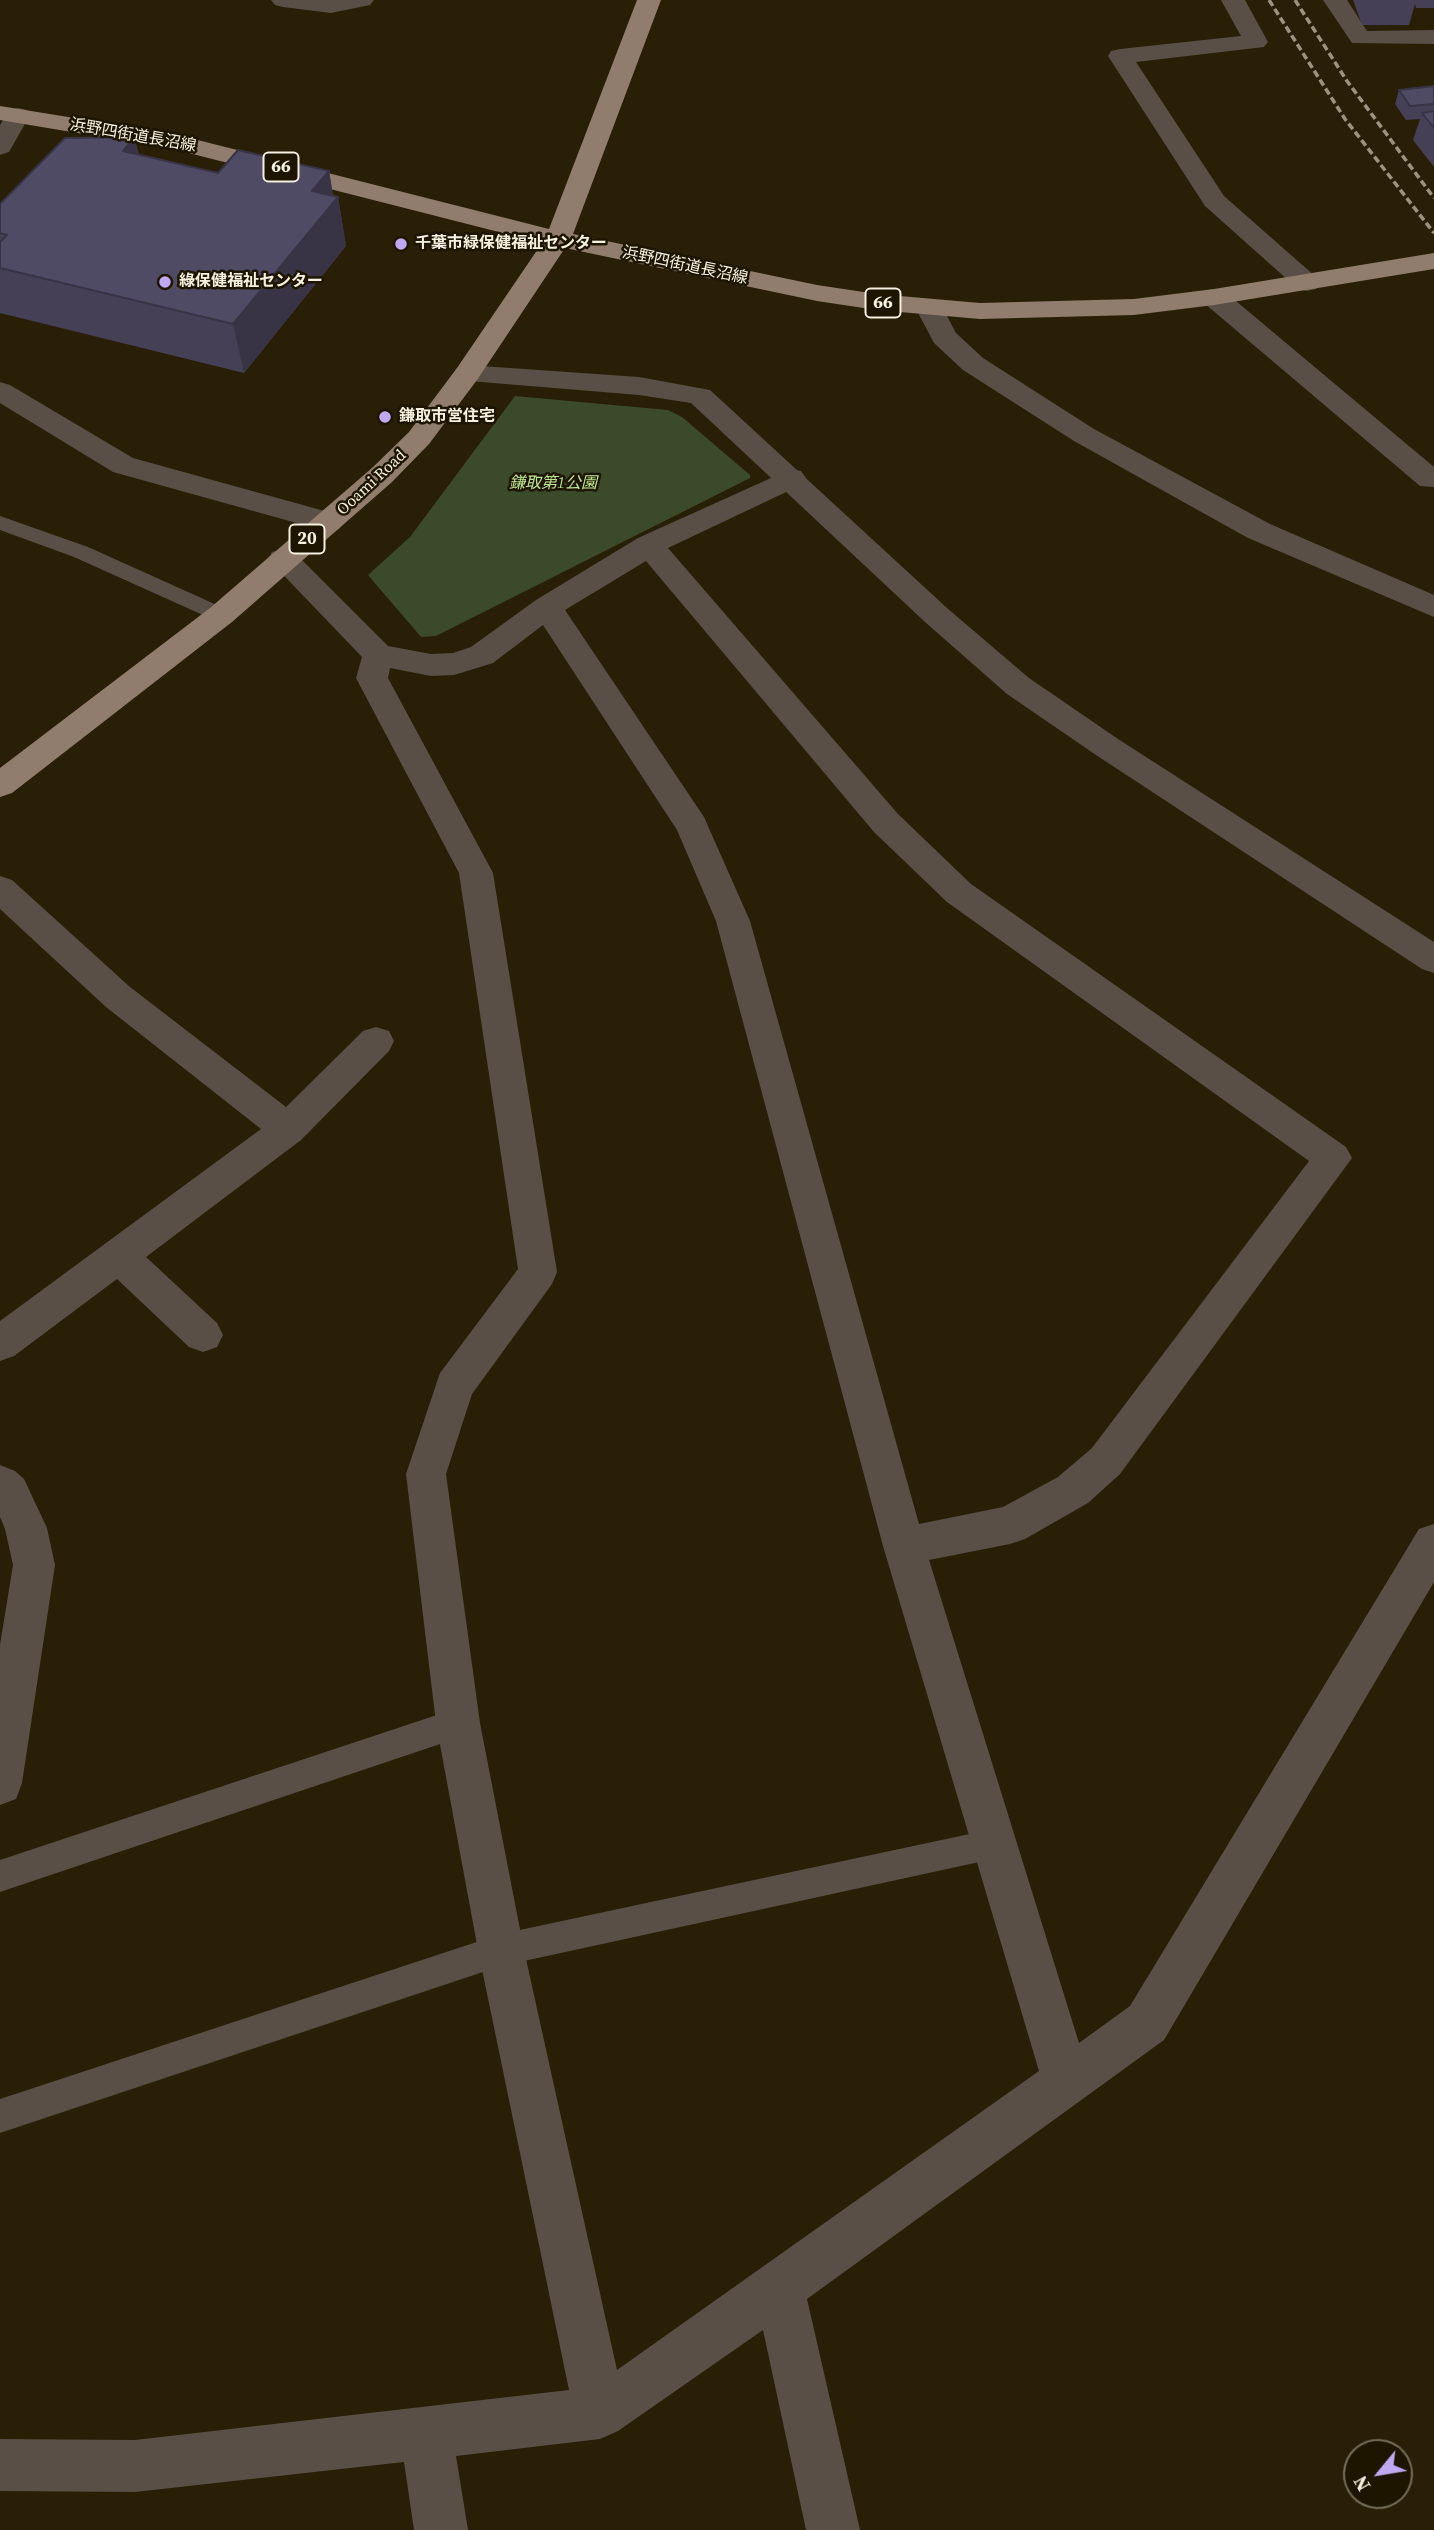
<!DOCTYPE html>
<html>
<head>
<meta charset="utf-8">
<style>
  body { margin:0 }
  #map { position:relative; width:1434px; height:2530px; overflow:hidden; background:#281f06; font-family:"Source Serif 4",serif }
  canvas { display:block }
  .north { position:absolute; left:1343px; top:2439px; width:70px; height:70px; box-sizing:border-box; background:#1e1500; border:2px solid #746d5a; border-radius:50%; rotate:240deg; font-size:19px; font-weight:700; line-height:28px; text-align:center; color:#f6f0e1 }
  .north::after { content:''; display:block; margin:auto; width:24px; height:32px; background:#c1a8f3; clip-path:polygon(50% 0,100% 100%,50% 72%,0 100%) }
</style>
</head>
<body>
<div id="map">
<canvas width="1434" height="2530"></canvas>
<div class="north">N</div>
</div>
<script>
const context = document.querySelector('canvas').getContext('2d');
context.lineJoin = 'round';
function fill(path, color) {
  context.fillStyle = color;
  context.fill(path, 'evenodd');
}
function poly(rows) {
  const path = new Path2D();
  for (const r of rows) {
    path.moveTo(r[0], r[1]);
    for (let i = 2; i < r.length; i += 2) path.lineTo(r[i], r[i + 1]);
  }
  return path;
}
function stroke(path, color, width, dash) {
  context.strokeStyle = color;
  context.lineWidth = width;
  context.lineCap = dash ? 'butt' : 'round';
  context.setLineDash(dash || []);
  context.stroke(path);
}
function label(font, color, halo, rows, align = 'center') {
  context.font = font + ' "Source Serif 4","Noto Sans JP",serif';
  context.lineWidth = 5;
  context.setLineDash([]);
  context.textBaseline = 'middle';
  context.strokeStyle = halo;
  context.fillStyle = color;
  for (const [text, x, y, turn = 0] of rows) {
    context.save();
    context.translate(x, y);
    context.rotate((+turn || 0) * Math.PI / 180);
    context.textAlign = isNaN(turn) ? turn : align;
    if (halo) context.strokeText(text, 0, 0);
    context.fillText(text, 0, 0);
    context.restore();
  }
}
fill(poly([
  [515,396,668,410,682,417,750,475,750,478,436,636,421,637,368,575,410,537]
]), '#3b4b29');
fill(poly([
  [0,516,88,547,228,610,231,615,228,620,221,622,214,620,74,557,0,530,0,516],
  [458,1708,469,1713,473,1723,469,1733,458,1738,0,1892,0,1860,458,1708],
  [993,1829,1004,1833,1008,1844,1004,1855,993,1859,501,1966,0,2133,0,2099,501,1934,993,1829]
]), '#594f47');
fill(poly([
  [271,0,374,0,370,5,331,13,283,7,275,5,271,0],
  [1221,0,1245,0,1268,42,1264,47,1136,62,1224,196,1316,277,1320,283,1316,289,1307,291,1298,289,1205,206,1108,56,1111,51,1120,49,1241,36,1221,0],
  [1323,0,1347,0,1367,31,1434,30,1434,44,1352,43,1323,0],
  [18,108,27,110,30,115,9,152,0,155,0,125,9,110,18,108],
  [1214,289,1224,291,1434,467,1434,487,1420,486,1204,303,1201,297,1204,291,1214,289],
  [0,382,10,385,133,458,339,515,344,522,339,529,329,532,113,472,0,403,0,382],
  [791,469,801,471,806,478,801,485,668,548,898,814,971,884,1346,1147,1352,1158,1120,1474,1088,1503,1025,1539,1010,1544,929,1560,1079,2043,1130,2006,1419,1529,1434,1524,1434,1582,1164,2040,807,2299,860,2530,806,2530,763,2330,618,2431,600,2439,456,2456,468,2530,414,2530,404,2462,135,2492,0,2491,0,2439,135,2440,569,2390,478,1950,436,1723,406,1474,440,1373,518,1269,459,873,356,678,362,657,268,559,272,552,283,549,294,552,388,646,431,654,453,653,471,647,536,600,638,538,791,469],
  [646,561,874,832,947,902,1309,1161,1092,1448,1058,1477,1003,1507,919,1524,750,921,704,817,565,610,646,561],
  [543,625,677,830,716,921,883,1546,1039,2071,617,2370,524,1950,480,1723,446,1474,472,1394,552,1284,557,1272,493,873,388,678,390,668,431,676,454,675,493,663,543,625],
  [0,876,12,880,130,987,286,1107,363,1031,376,1027,389,1031,394,1041,389,1051,301,1140,146,1257,217,1323,223,1335,217,1347,203,1352,189,1347,117,1279,14,1356,0,1361,0,1321,261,1129,106,1007,0,909,0,876],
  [0,1465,15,1471,24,1479,47,1528,55,1565,22,1783,16,1799,0,1805,0,1645,13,1565,5,1529,0,1517,0,1465]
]), '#594f47');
fill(poly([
  [929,299,939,301,956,333,983,358,1094,429,1270,524,1434,595,1434,617,1248,538,1074,441,963,370,934,343,915,307,919,301,929,299],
  [467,365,639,377,710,390,947,608,1029,678,1118,739,1434,942,1434,973,1422,969,1096,755,1007,694,925,622,691,403,639,395,457,380,453,374,457,368,467,365]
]), '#594f47');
fill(poly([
  [637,0,661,0,573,234,817,285,877,294,980,303,1134,299,1214,289,1434,253,1434,269,1214,305,1134,315,980,319,877,310,817,301,565,248,477,380,429,444,392,482,232,622,12,793,0,797,0,768,210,608,372,468,409,432,457,368,542,243,173,149,0,120,0,106,174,134,549,229,637,0]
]), '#917d6d');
stroke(poly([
  [1269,0,1345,119,1434,233],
  [1295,0,1347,81,1434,198]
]), '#9b9380', 3.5, [7, 3.5]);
fill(poly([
  [1353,0,1434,0,1434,8,1416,8,1415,4,1409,25,1362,25],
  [1434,86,1434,167,1413,140,1420,119,1406,120,1395,104,1399,90],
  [134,137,139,155,218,173,329,171,333,196,338,197,346,246,244,373,0,313,0,204]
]), '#454056');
fill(poly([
  [134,137,147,186,123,151],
  [329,171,334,202,338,197,346,246,244,373,233,324,312,191]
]), '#383446');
const building = poly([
  [1434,86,1434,104,1410,106,1399,90,1434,86],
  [1434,111,1434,128,1422,113,1434,111],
  [134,137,123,151,218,173,238,150,329,171,312,191,338,197,233,324,0,268,0,242,7,235,0,233,0,204,65,138,134,137]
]);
fill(building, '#504b64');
stroke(building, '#383446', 2);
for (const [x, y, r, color] of [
  [401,244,7,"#c1a8f3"],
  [165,282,7,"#c1a8f3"],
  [385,417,7,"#c1a8f3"]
]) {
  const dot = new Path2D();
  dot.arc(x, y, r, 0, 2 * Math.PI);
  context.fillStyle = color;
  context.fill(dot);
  stroke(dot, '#1e1500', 2.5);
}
label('16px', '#f6f0e1', '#1e1500', [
  ["浜野四街道長沼線",133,136,10],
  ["浜野四街道長沼線",685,266,12],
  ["Ooami Road",372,483,-43]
]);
label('bold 16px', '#f6f0e1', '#1e1500', [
  ["千葉市緑保健福祉センター",415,244],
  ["綠保健福祉センター",179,282],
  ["鎌取市営住宅",399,417]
], 'left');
label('italic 16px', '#bce590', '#1e1500', [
  ["鎌取第1公園",553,484]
]);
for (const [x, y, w] of [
  [281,167,35],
  [883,303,35],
  [307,539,35]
]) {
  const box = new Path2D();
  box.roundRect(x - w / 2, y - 14.5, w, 29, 5);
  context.fillStyle = '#1e1500';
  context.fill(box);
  stroke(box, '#f6f0e1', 2);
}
label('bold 18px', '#f6f0e1', null, [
  ["66",281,167],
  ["66",883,303],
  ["20",307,539]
]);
</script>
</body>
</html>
